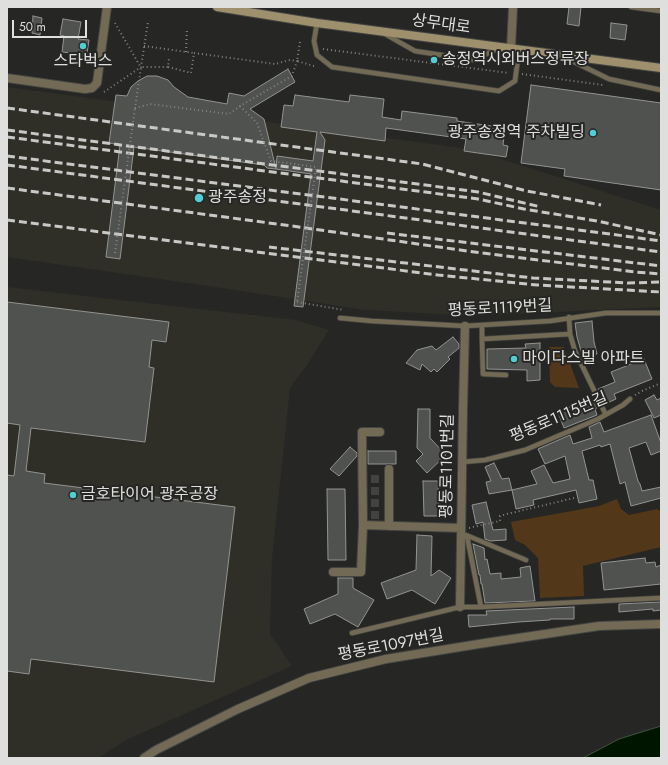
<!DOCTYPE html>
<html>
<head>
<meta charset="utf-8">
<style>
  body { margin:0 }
  #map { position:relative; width:668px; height:765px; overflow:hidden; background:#262624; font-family:Jost,sans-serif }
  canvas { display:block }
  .frame { position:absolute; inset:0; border:8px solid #dfdfdd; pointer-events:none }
  .scale { position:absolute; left:12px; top:20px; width:75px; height:18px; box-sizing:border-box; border:2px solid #dfdfdd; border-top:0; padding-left:5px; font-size:12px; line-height:14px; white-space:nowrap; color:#dfdfdd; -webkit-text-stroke:3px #262624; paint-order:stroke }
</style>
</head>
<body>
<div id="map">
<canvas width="668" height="765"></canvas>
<div class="frame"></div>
<div class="scale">50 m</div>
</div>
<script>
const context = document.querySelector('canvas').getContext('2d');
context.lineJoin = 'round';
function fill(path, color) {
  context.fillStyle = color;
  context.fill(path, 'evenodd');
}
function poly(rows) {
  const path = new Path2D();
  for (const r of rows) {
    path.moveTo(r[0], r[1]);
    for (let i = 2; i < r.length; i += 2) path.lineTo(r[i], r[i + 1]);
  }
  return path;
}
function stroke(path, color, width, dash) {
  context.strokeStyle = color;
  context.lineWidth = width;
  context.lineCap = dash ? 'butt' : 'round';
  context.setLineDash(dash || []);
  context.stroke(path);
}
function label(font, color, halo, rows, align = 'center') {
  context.font = font + ' Jost,"Noto Sans KR",sans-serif';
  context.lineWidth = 4;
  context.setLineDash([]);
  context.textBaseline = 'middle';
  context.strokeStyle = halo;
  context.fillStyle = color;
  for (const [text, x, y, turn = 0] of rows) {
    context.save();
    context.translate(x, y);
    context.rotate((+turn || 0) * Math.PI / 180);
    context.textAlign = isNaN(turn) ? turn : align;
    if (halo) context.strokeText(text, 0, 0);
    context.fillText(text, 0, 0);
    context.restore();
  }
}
fill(poly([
  [7,87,470,149,661,210,661,307,474,316,365,310,215,287,7,257],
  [7,287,296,320,329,330,307,365,290,388,272,559,270,634,292,666,126,740,98,758,7,758]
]), '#2f2f27');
fill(poly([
  [549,347,564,347,579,388,555,387,550,382],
  [617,499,621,509,629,515,657,509,661,512,661,547,583,566,584,596,540,598,538,558,525,545,515,540,511,522,599,506]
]), '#523818');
const water = poly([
  [661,726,661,758,583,758,619,739,661,726]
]);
fill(water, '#001500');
stroke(water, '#435242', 1);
const building = poly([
  [569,7,581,7,579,26,567,24,569,7],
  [33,16,42,18,40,35,32,33,33,16],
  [63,19,81,22,78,39,89,40,86,60,78,59,78,54,62,52,64,36,60,35,63,19],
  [611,23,627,25,625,40,610,38,611,23],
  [288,69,295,82,250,109,264,119,276,169,267,168,264,165,134,147,120,259,106,257,120,145,109,143,116,95,127,96,131,87,138,81,147,76,157,76,168,80,174,87,188,97,227,104,229,93,244,96,288,69],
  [531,85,661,103,661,190,564,176,565,169,521,163,531,85],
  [295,95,349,102,350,95,384,99,382,117,401,120,402,111,457,118,457,121,505,128,503,145,508,146,506,157,464,151,466,139,386,128,385,141,320,132,325,140,303,307,294,306,311,174,276,169,277,156,313,161,317,132,281,127,284,105,293,106,295,95],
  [7,302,169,322,166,342,152,340,149,367,154,368,145,442,31,428,26,471,45,474,44,483,235,507,214,682,31,659,29,674,7,671,7,475,14,476,20,425,7,423,7,302],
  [592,321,594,342,597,354,583,358,577,337,575,323,592,321],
  [453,337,459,344,459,348,448,357,450,359,437,372,434,369,431,372,422,364,420,370,406,363,417,350,432,346,436,350,453,337],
  [540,343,540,380,527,381,527,370,487,369,487,349,526,348,525,344,540,343],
  [644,359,652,379,614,394,616,399,605,404,598,389,615,382,611,372,644,359],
  [654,395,657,400,661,398,661,415,654,418,645,400,654,395],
  [594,400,598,407,595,409,597,415,564,428,558,412,572,406,573,408,594,400],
  [418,409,430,409,430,438,446,455,427,473,416,461,423,454,417,448,418,409],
  [651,415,661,443,661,451,651,455,646,442,629,448,638,481,640,484,642,491,661,487,661,498,631,506,625,482,620,484,610,444,601,447,600,445,582,451,589,480,593,480,597,499,579,503,576,490,533,500,534,505,516,509,512,490,537,484,531,471,544,465,553,483,570,479,565,456,545,464,538,449,570,435,573,444,592,438,589,427,600,422,604,432,651,415],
  [350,447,357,453,357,456,339,476,330,469,350,447],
  [368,451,396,451,396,464,368,464,368,451],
  [494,463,502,479,509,478,512,490,489,494,486,482,491,481,485,467,494,463],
  [423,481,438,481,439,516,424,516,423,481],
  [327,489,345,489,346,560,328,560,327,489],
  [486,502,493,530,506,529,506,540,490,541,485,539,483,522,476,524,472,505,486,502],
  [417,535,432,536,431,576,439,570,451,578,435,604,412,590,387,599,381,583,416,570,417,535],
  [473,544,484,548,485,560,487,559,490,574,501,573,501,579,521,577,520,568,530,566,535,601,485,603,482,584,481,584,480,575,479,575,473,544],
  [645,558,646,563,655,562,656,567,661,565,661,584,604,590,601,563,645,558],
  [338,578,353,578,353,588,374,600,358,627,335,614,310,624,304,609,338,594,338,578],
  [661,602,661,610,653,611,653,609,619,612,619,604,661,602],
  [574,607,574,619,550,619,550,620,518,622,469,627,468,615,487,615,486,611,574,607]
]);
fill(building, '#50524f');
stroke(building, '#939491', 1);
stroke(poly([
  [375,475,375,525]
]), '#424240', 8, [8, 4]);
const lane = poly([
  [631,7,661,11],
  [317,23,314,41,317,55,332,67,499,91,515,81,519,50],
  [385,34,415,51,474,60,499,48],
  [566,58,609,79,661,90],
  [569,317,570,334,575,351,605,413],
  [340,318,372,321,465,326,550,321,606,313,661,313],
  [482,325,482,339],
  [506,375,483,374,482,339,570,334],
  [462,462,485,460,525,450,598,419,623,405,630,399],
  [466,535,526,560],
  [467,536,481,607],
  [352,633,460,607,481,607,661,598]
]);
const street = poly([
  [511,48,513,7],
  [7,78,85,89,92,88,97,83,107,7],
  [363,525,362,432,380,432],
  [389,526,389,469],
  [333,572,361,572,363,525,461,528],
  [460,607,463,409,465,326],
  [144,758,156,750,238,709,309,678,386,659,485,643,599,626,661,624]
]);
const secondary = poly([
  [217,7,317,23,661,68]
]);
stroke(lane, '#444442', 6);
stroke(street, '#444442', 10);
stroke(secondary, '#444442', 10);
stroke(poly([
  [115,23,140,66],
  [300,42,297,61,314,66],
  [144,46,194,53],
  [323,49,509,73],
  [186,52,187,28],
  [168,67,191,73,194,53,275,64,290,60,297,61,292,76,240,106,229,114,150,104,135,108,141,67,168,67,169,59],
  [522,74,603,85],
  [104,92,141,67,148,22],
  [297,302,344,310],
  [635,395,642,391,661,383],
  [469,528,500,521,500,516,507,514,574,498]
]), '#848482', 2, [1, 3]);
stroke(lane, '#726a54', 4.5);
stroke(street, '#726a54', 8);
stroke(secondary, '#9e906d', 8);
stroke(poly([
  [7,108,422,164,527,191,601,205],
  [7,130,478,192,541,207],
  [7,137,478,199,524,209,597,221,661,235],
  [7,156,610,234,661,241],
  [7,165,661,252],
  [7,188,292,226,467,251,635,272,661,274],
  [7,220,438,275,537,285,661,292],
  [387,233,661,266],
  [269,247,533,278,628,283,661,282]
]), '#c8c8c6', 3, [8, 4]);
stroke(poly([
  [240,106,257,123,271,161,316,167,297,302],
  [115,253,135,108]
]), '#848482', 2, [1, 3]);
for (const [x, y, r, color] of [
  [83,46,4,"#52ccd5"],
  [434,60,4,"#52ccd5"],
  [593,133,4,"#52ccd5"],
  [199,198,5,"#52ccd5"],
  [514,359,4,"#52ccd5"],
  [73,495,4,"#52ccd5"]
]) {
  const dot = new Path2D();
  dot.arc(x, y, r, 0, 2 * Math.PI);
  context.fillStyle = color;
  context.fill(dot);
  stroke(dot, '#262624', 1.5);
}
label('16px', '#dfdfdd', '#262624', [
  ["상무대로",441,25,8],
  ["평동로1119번길",500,309,-3],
  ["평동로1115번길",559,418,-23],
  ["평동로1101번길",448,466,-89],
  ["평동로1097번길",391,646,-11]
]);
label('16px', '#dfdfdd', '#262624', [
  ["송정역시외버스정류장",442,60],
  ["스타벅스",83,62,"center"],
  ["광주송정역 주차빌딩",585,133,"right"],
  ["광주송정",208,198],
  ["마이다스빌 아파트",522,359],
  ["금호타이어 광주공장",81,495]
], 'left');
</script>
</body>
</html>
